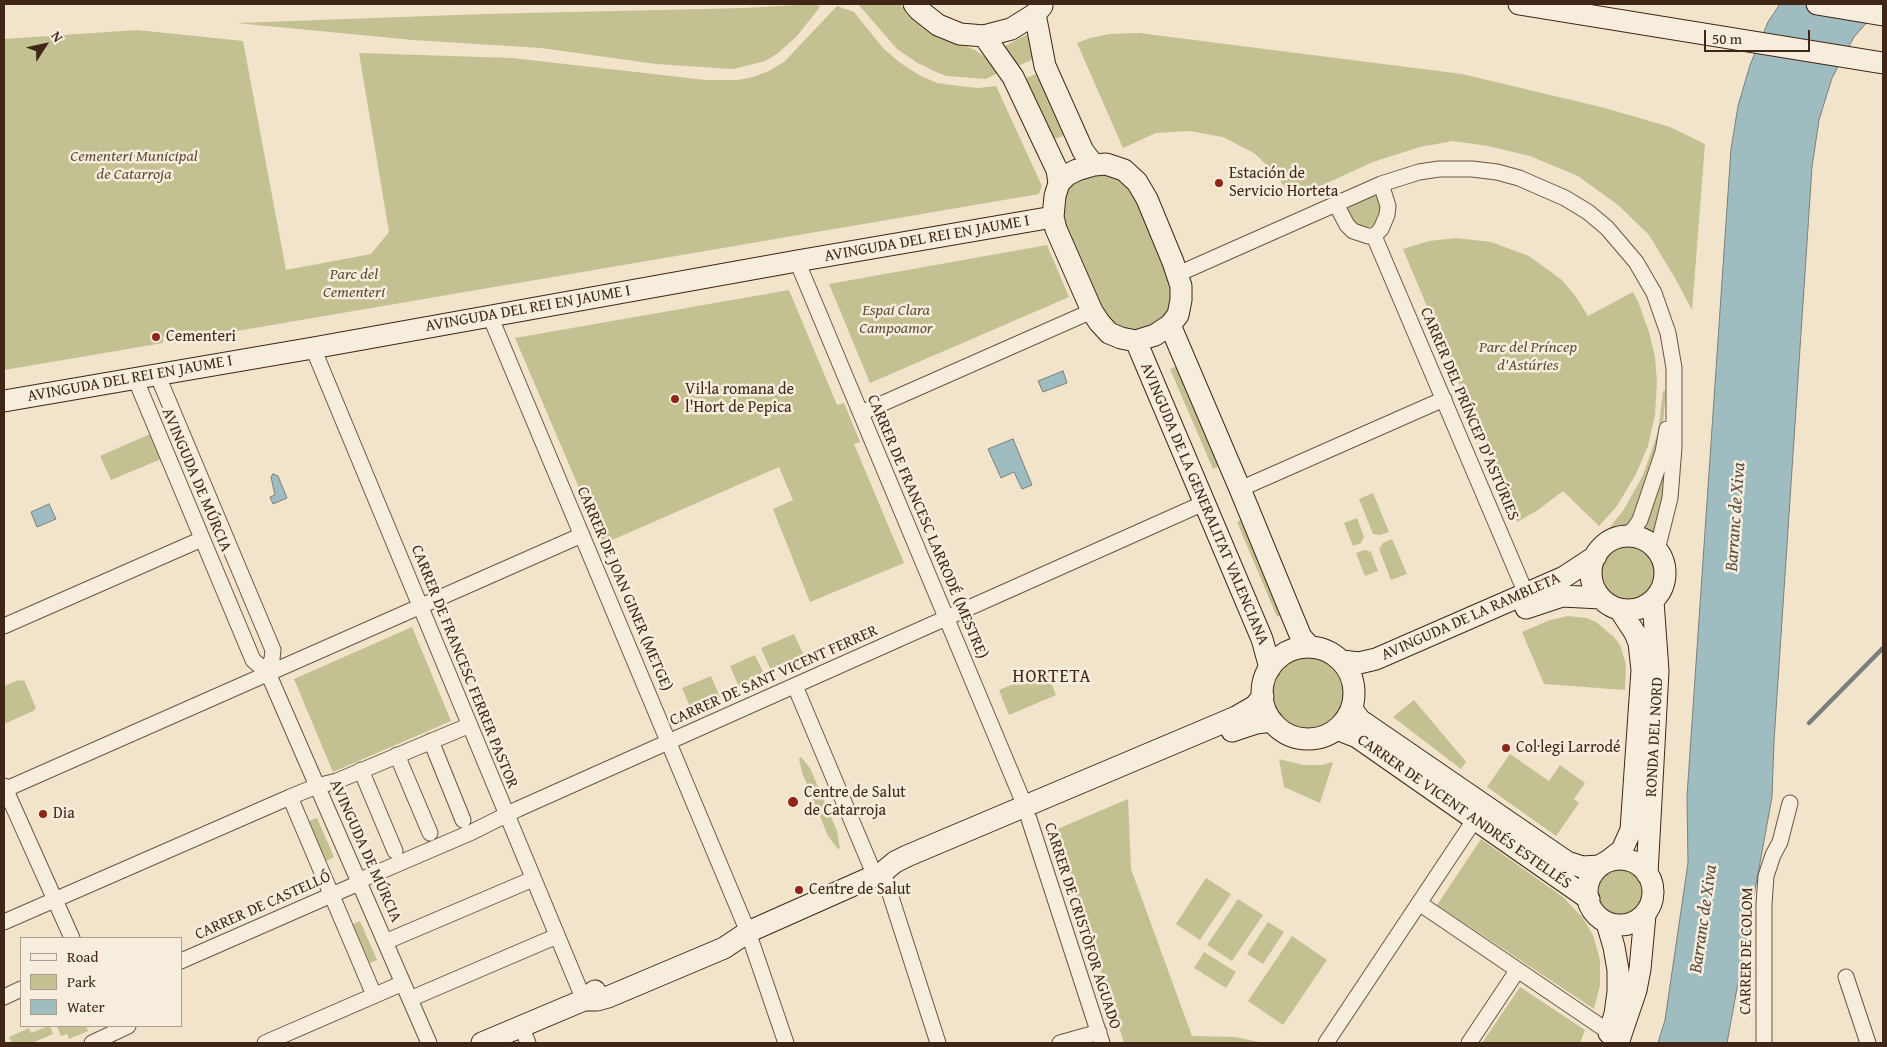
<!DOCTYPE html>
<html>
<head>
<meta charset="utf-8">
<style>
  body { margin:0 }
  #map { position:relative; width:1887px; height:1047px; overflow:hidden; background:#f2e3cb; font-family:"Gentium Book Plus",serif }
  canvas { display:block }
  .frame { position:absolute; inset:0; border:5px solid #402616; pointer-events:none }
  .legend { position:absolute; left:20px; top:937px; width:162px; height:90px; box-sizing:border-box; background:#f7eddd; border:1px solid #ae9d8d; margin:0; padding:6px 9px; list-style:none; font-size:15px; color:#402616 }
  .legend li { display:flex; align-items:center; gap:10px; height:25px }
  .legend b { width:25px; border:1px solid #ae9d8d }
  .north { position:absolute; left:20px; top:20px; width:50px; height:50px; -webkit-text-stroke:4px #f7eddd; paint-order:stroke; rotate:55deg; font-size:14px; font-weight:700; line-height:20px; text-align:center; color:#402616 }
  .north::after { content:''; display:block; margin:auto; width:18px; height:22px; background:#402616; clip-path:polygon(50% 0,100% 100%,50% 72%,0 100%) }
  .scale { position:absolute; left:1704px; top:30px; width:106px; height:22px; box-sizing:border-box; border:2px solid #402616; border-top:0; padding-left:6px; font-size:15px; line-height:18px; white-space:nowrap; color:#402616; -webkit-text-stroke:4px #f7eddd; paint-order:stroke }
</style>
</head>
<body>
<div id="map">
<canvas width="1887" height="1047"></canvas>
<div class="frame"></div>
<ul class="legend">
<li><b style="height:6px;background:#f7eddd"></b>Road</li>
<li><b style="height:14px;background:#c3c192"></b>Park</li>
<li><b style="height:14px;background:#9fbcc0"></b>Water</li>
</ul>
<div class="north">N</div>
<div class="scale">50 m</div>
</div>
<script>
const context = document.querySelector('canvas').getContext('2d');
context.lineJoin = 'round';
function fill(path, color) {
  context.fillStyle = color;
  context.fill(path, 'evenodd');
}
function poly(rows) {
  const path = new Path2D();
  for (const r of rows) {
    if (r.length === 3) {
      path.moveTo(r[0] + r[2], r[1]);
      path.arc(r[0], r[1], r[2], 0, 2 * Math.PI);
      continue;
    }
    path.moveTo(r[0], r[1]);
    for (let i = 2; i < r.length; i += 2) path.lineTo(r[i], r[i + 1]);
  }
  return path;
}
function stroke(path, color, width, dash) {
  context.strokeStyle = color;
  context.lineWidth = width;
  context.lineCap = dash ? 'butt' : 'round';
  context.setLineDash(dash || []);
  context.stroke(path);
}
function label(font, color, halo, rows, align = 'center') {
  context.font = font + ' "Gentium Book Plus",serif';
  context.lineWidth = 5;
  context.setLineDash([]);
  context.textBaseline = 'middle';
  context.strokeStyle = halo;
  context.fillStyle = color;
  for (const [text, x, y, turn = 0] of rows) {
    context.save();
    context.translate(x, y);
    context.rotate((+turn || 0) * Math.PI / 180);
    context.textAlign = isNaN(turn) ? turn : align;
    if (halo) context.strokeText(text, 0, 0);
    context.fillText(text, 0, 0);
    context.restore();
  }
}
fill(poly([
  [816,4,820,7,797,36,777,54,765,61,733,69,656,64,541,48,413,40,236,23,485,14,744,8],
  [858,4,899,4,927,30,943,39,961,44,975,50,989,60,998,73,986,79,947,76,938,73,916,62,897,49],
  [837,6,854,12,883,48,899,62,919,75,937,83,960,86,978,88,996,86,1042,186,1039,194,184,340,183,334,163,337,163,343,4,370,4,39,137,30,243,41,286,270,371,254,389,232,359,53,512,58,706,80,738,80,753,77,769,71,784,62],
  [1139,33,1462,74,1605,108,1670,127,1705,144,1692,310,1675,278,1649,235,1618,205,1578,176,1530,156,1488,146,1453,141,1420,147,1373,162,1292,199,1276,174,1254,153,1223,137,1190,131,1156,133,1123,148,1077,43,1090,38,1110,34],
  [1028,34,1034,59,1015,67,1003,47],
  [1038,73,1065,135,1050,141,1022,80],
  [1098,172,1120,179,1132,192,1170,280,1172,291,1169,308,1164,316,1160,321,1138,331,1119,328,1106,318,1063,221,1061,213,1068,187,1075,180],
  [1378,192,1383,205,1376,223,1367,228,1356,226,1344,207],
  [1456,238,1491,242,1529,256,1562,280,1576,297,1588,316,1633,292,1639,304,1649,332,1655,357,1657,382,1655,415,1648,446,1636,474,1617,506,1599,526,1563,491,1538,510,1517,522,1403,249,1429,241],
  [1047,245,1069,297,870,383,829,284],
  [789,290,837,405,844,403,860,442,854,444,904,563,810,602,773,509,793,500,779,467,603,544,515,338],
  [1177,366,1220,466,1213,469,1170,369],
  [1666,390,1662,435,1631,524,1602,537,1623,511,1643,475,1658,432,1663,391],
  [150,434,161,459,111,480,100,456],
  [1669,441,1666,495,1655,537,1641,530],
  [1373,493,1389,532,1380,535,1373,534,1359,499],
  [1357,518,1364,537,1361,543,1353,546,1344,523],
  [1242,519,1282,614,1277,617,1237,522],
  [1392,539,1407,574,1391,580,1379,549,1383,543],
  [1628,574,27],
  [1365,550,1371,552,1378,571,1365,576,1356,553],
  [1568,616,1587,618,1596,622,1614,637,1620,645,1626,664,1625,690,1544,684,1522,632,1550,620],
  [412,627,451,721,333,772,294,679],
  [794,634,805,658,772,673,761,648],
  [755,655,765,676,739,687,730,666],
  [1309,693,37],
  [1046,671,1056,695,1009,715,999,690],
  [711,676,720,697,691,709,682,688],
  [19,680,20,681,24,680,36,708,33,711,4,724,4,686],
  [1414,700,1466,762,1461,769,1393,717],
  [1510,754,1549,781,1560,765,1585,783,1574,799,1579,803,1556,836,1487,787],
  [801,757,810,768,837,831,840,849,837,848,828,836,802,772,799,759],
  [1279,759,1303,765,1322,765,1333,762,1320,803,1284,787],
  [1128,799,1131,869,1192,1036,1235,1037,1264,1043,1124,1043,1055,830],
  [317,818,334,857,326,861,309,821],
  [1481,839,1563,897,1582,917,1593,935,1600,960,1600,985,1594,1009,1437,905],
  [1620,891,23],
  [1206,878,1231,894,1200,940,1176,924],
  [1238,899,1263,915,1232,961,1207,945],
  [360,921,377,960,370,963,353,924],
  [1268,922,1284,932,1263,964,1247,954],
  [1292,936,1327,960,1283,1025,1248,1001],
  [1204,952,1236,972,1226,988,1194,968],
  [1520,987,1585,1030,1580,1043,1482,1043],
  [48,1026,50,1026,53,1034,32,1043,12,1043,9,1037,29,1028,31,1033],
  [57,1026,86,1026,88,1031,69,1039,67,1034,61,1036]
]), '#c3c192');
const water = poly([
  [1780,4,1883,4,1854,37,1832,78,1819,120,1812,167,1774,741,1772,797,1727,1043,1658,1043,1665,1020,1688,863,1687,796,1731,149,1738,106,1750,65,1768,22,1780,4],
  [1063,371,1067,383,1043,392,1038,381,1063,371],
  [1013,439,1032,485,1022,489,1014,472,1001,478,988,449,1013,439],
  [273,474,278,476,287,498,273,504,270,497,275,495,271,477,273,474],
  [49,504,56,519,37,527,31,512,49,504]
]);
fill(water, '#9fbcc0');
stroke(water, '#79807c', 1);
stroke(poly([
  [1809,723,1883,648]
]), '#79807c', 4.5);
const street = poly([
  [1336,204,1347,225,1353,231,1368,236,1374,236,1381,229,1387,215,1388,206,1381,184],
  [1374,236,1530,603],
  [797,261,1025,806],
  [1178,274,1381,184,1419,172,1439,169,1472,169,1497,172,1519,178,1565,198,1588,212,1607,228,1636,262,1654,293,1668,333,1674,368,1674,447,1670,498,1657,550],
  [490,316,748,932,786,1043],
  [313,348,584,1000],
  [157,374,273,650,272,659,268,669,268,673],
  [135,378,253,660,268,673,429,1043],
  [861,413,1092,311],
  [1240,489,1444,399],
  [1625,536,1634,529,1640,520,1663,452,1667,429],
  [4,626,202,539],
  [795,686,875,876],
  [431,741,463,820],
  [397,755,430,833],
  [361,770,395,851],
  [4,786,72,938],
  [4,790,582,535],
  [290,797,374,995],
  [1029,819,1102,1043],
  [883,872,938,1043],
  [358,881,472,832,518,809,1204,503],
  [1419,903,1609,1032],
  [4,922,290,797,317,786,337,781,470,725],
  [385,942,533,879],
  [181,961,359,883],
  [1846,977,1868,1043],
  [4,997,21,989],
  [410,999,557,936],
  [521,1026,528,1043],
  [92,1043,128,1026],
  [265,1043,403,983],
  [1060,1043,1099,1032],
  [1326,1043,1475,819],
  [1469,1043,1517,971],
  [1764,1043,1764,904,1766,876,1773,855,1780,842,1790,803]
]);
const secondary = poly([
  [914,4,919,10,938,25,960,34,984,36,1011,29,1035,14,1042,6],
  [1519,4,1883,63],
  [1817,4,1883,15],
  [1035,14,1045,66,1083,151,1094,165],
  [984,36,1013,77,1057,170,1059,183],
  [1106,164,1124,170,1137,182,1147,199,1173,262,1181,286,1181,300,1178,315,1170,325,1155,335,1136,341,1121,338,1109,333,1099,322,1092,311,1056,229,1053,217,1055,196,1059,183,1067,175,1077,170,1094,165,1106,164],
  [1170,325,1240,489,1296,625,1301,637,1310,647],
  [1136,341,1262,639,1270,668],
  [4,401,313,348,797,261,1053,217],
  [1628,573,37],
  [1526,608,1562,596,1601,598],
  [1308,693,46],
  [1342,661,1359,663,1376,659,1564,577,1596,556],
  [1352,709,1360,720,1567,862,1582,867,1600,866],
  [1337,729,1357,737,1589,899],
  [1232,731,1256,723,1272,721],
  [1620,892,33],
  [1608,861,1622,850,1631,830,1642,670,1639,643,1635,633,1620,610],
  [1647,874,1658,671,1653,601],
  [1607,923,1614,947,1618,970,1618,992,1615,1014,1609,1033],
  [584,1000,597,1000,608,997,724,948,748,932,883,872,895,862,907,856,1236,717,1255,706,1263,696],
  [482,1043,584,1000,595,991],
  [1618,1043,1636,990,1640,969,1645,915]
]);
stroke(street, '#6c5543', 17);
stroke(secondary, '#402616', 23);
stroke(street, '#f7eddd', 15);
stroke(secondary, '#f7eddd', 21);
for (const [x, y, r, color] of [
  [1219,183,5,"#8f2418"],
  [156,337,5,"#8f2418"],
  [675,399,5,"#8f2418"],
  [1506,748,5,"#8f2418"],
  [793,802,6,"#8f2418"],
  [43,814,5,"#8f2418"],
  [799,890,5,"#8f2418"]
]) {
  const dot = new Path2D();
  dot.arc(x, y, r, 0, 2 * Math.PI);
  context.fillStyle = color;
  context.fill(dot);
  stroke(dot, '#f7eddd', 2);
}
label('italic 16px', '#614d35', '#f7eddd', [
  ["Cementeri Municipal",134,157],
  ["de Catarroja",134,175],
  ["Parc del",354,275],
  ["Cementeri",354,293],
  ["Espai Clara",896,311],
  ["Campoamor",896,329],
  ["Parc del Príncep",1528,348],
  ["d'Astúries",1528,366]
]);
label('16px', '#402616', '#f7eddd', [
  ["Estación de",1229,174],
  ["Servicio Horteta",1229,192],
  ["Cementeri",166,337],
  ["Vil·la romana de",685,390],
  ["l'Hort de Pepica",685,408],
  ["Col·legi Larrodé",1516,748],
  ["Centre de Salut",804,793],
  ["de Catarroja",804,811],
  ["Dia",53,814],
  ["Centre de Salut",809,890]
], 'left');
label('16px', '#402616', '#f7eddd', [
  ["AVINGUDA DEL REI EN JAUME I",927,239,-10],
  ["AVINGUDA DEL REI EN JAUME I",528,309,-10],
  ["AVINGUDA DEL REI EN JAUME I",130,379,-10],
  ["CARRER DEL PRÍNCEP D'ASTÚRIES",1469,414,67],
  ["AVINGUDA DE MÚRCIA",196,480,67],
  ["AVINGUDA DE LA GENERALITAT VALENCIANA",1204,504,67],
  ["CARRER DE FRANCESC LARRODÉ (MESTRE)",927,527,67],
  ["CARRER DE JOAN GINER (METGE)",624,589,67],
  ["AVINGUDA DE LA RAMBLETA",1471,617,-24],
  ["CARRER DE FRANCESC FERRER PASTOR",464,667,68],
  ["CARRER DE SANT VICENT FERRER",774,676,-24],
  ["RONDA DEL NORD",1655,737,-87],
  ["CARRER DE VICENT ANDRÉS ESTELLÉS",1464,812,35],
  ["AVINGUDA DE MÚRCIA",365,851,66],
  ["CARRER DE CASTELLÓ",263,906,-24],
  ["CARRER DE CRISTÒFOR AGUADO",1082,926,72],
  ["CARRER DE COLOM",1747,951,-89]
]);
label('italic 18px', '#584c40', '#f7eddd', [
  ["Barranc de Xiva",1736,517,-86],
  ["Barranc de Xiva",1704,919,-82]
]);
context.letterSpacing = '1px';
label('18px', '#402616', '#f7eddd', [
  ["HORTETA",1052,677]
]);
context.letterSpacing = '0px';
</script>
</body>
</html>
